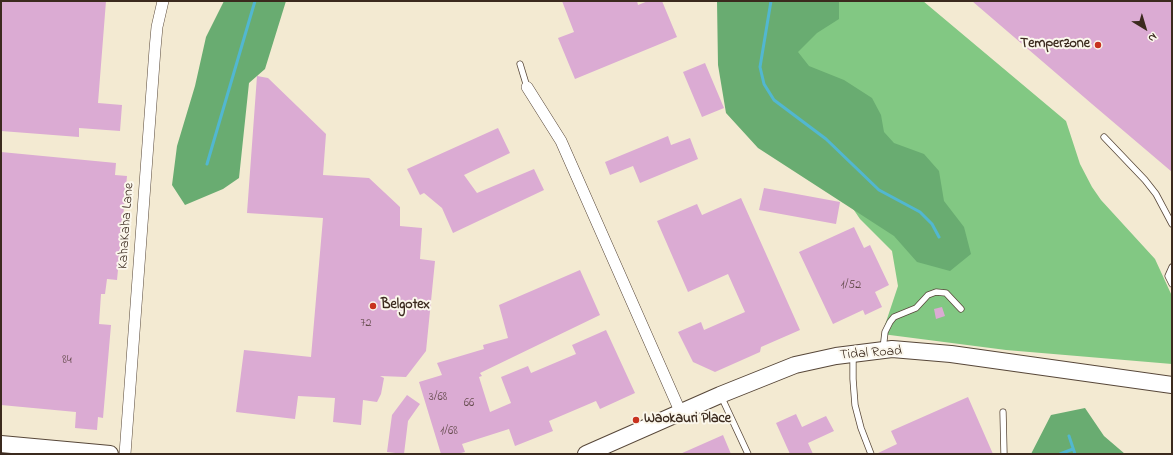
<!DOCTYPE html>
<html>
<head>
<meta charset="utf-8">
<style>
  body { margin:0 }
  #map { position:relative; width:1173px; height:455px; overflow:hidden; background:#f3ead2; font-family:"Indie Flower",sans-serif }
  canvas { display:block }
  .frame { position:absolute; inset:0; border:2px solid #3b2a1e; pointer-events:none }
  .north { position:absolute; left:1125px; top:8px; width:40px; height:40px; -webkit-text-stroke:3px #fbf7ec; paint-order:stroke; rotate:142deg; font-size:11px; font-weight:700; line-height:16px; text-align:center; color:#3b2a1e }
  .north::after { content:''; display:block; margin:auto; width:14px; height:18px; background:#3b2a1e; clip-path:polygon(50% 0,100% 100%,50% 72%,0 100%) }
</style>
</head>
<body>
<div id="map">
<canvas width="1173" height="455"></canvas>
<div class="frame"></div>
<div class="north">N</div>
</div>
<script>
const context = document.querySelector('canvas').getContext('2d');
context.lineJoin = 'round';
function fill(path, color) {
  context.fillStyle = color;
  context.fill(path, 'evenodd');
}
function poly(rows) {
  const path = new Path2D();
  for (const r of rows) {
    path.moveTo(r[0], r[1]);
    for (let i = 2; i < r.length; i += 2) path.lineTo(r[i], r[i + 1]);
  }
  return path;
}
function stroke(path, color, width, dash) {
  context.strokeStyle = color;
  context.lineWidth = width;
  context.lineCap = dash ? 'butt' : 'round';
  context.setLineDash(dash || []);
  context.stroke(path);
}
function label(font, color, halo, rows, align = 'center') {
  context.font = font + ' "Indie Flower",sans-serif';
  context.lineWidth = 4;
  context.setLineDash([]);
  context.textBaseline = 'middle';
  context.strokeStyle = halo;
  context.fillStyle = color;
  for (const [text, x, y, turn = 0] of rows) {
    context.save();
    context.translate(x, y);
    context.rotate((+turn || 0) * Math.PI / 180);
    context.textAlign = isNaN(turn) ? turn : align;
    if (halo) context.strokeText(text, 0, 0);
    context.fillText(text, 0, 0);
    context.restore();
  }
}
fill(poly([
  [771,1,923,1,1066,121,1080,164,1092,187,1101,200,1155,259,1172,296,1172,364,1006,350,882,334,898,286,892,251,860,219,841,191]
]), '#82c883');
fill(poly([
  [224,1,286,1,265,69,249,83,239,178,223,189,185,205,172,185,177,146,195,86,206,37],
  [717,1,839,1,839,19,817,33,798,52,809,66,844,80,872,98,881,115,884,132,894,143,924,154,939,171,944,201,964,227,971,254,950,271,917,262,894,236,758,148,726,113,718,65],
  [1085,408,1104,436,1125,454,1031,454,1051,415]
]), '#69ac71');
stroke(poly([
  [771,1,760,67,764,84,774,100,826,139,879,190,920,212,932,224,939,237],
  [207,164,255,1],
  [1069,436,1075,454],
  [1060,454,1073,449]
]), '#52b7d0', 3);
fill(poly([
  [1,1,106,1,98,103,122,105,120,131,79,128,79,137,1,131],
  [562,1,637,1,638,5,648,1,662,1,677,37,575,79,558,38,574,32],
  [972,1,1172,1,1172,172,1092,104],
  [705,63,724,108,702,117,683,72],
  [257,76,268,78,326,134,323,175,369,178,400,207,400,226,422,228,420,259,435,261,426,351,406,377,380,376,384,378,381,394,377,402,363,400,361,425,333,422,335,398,298,396,295,419,236,412,244,350,311,357,323,218,247,213],
  [498,128,510,153,464,175,477,193,534,169,544,190,453,233,442,208,424,193,420,195,407,169],
  [668,136,671,145,690,138,698,159,640,183,633,166,610,175,605,162],
  [1,152,116,163,115,175,127,176,117,280,107,279,105,294,101,294,99,324,111,325,103,418,98,417,97,430,75,428,76,412,1,405],
  [764,188,840,202,836,224,759,210],
  [741,198,800,330,761,347,760,352,715,372,693,362,678,332,701,322,704,330,745,312,728,274,688,292,657,221,697,204,702,215],
  [854,227,864,248,870,245,889,285,875,292,882,307,865,315,863,310,833,324,799,252],
  [580,270,600,315,480,373,482,376,479,377,490,412,511,403,501,377,528,366,531,373,576,354,572,345,606,330,635,393,600,409,596,401,549,421,553,431,515,446,509,429,462,444,465,452,457,454,441,454,419,382,442,375,437,363,484,349,483,345,508,338,499,305],
  [942,307,945,316,936,319,934,309],
  [407,395,420,404,408,421,404,454,387,452,392,415],
  [968,397,993,454,876,454,897,444,891,431],
  [796,414,802,427,826,416,834,431,808,443,813,454,790,454,776,423],
  [723,435,731,454,680,454]
]), '#dbabd3');
const service = poly([
  [520,64,527,87],
  [1104,137,1145,180,1156,194,1172,224],
  [1172,267,1168,276,1172,284],
  [883,349,885,332,890,322,894,317,916,308,928,295,936,292,946,293,961,309],
  [853,355,853,379,855,405,861,428,871,454],
  [721,396,748,454],
  [1003,412,1004,454]
]);
const minor = poly([
  [527,87,561,141,680,411],
  [125,454,155,49,157,27,163,1]
]);
const secondary = poly([
  [1,444,110,454],
  [586,454,720,395,795,365,836,356,892,349,951,354,1172,385]
]);
stroke(service, '#574739', 7);
stroke(minor, '#574739', 12);
stroke(secondary, '#574739', 18);
stroke(service, '#fff', 5.5);
stroke(minor, '#fff', 11);
stroke(secondary, '#fff', 16);
for (const [x, y, r, color] of [
  [1098,45,4,"#c8321e"],
  [373,306,4,"#c8321e"],
  [636,420,4,"#c8321e"]
]) {
  const dot = new Path2D();
  dot.arc(x, y, r, 0, 2 * Math.PI);
  context.fillStyle = color;
  context.fill(dot);
  stroke(dot, '#fbf7ec', 1.5);
}
label('12px', '#634a4b', null, [
  ["1/52",851,286],
  ["72",366,324],
  ["84",67,361],
  ["3/68",438,398],
  ["66",469,404],
  ["1/68",449,432]
]);
label('bold 14px', '#3b2a1e', '#fbf7ec', [
  ["Temperzone",1090,45,"right"],
  ["Belgotex",381,306],
  ["Waokauri Place",644,420]
], 'left');
label('14px', '#3b2a1e', '#fbf7ec', [
  ["KahaKaha Lane",127,226,-86],
  ["Tidal Road",871,354,-4]
]);
</script>
</body>
</html>
